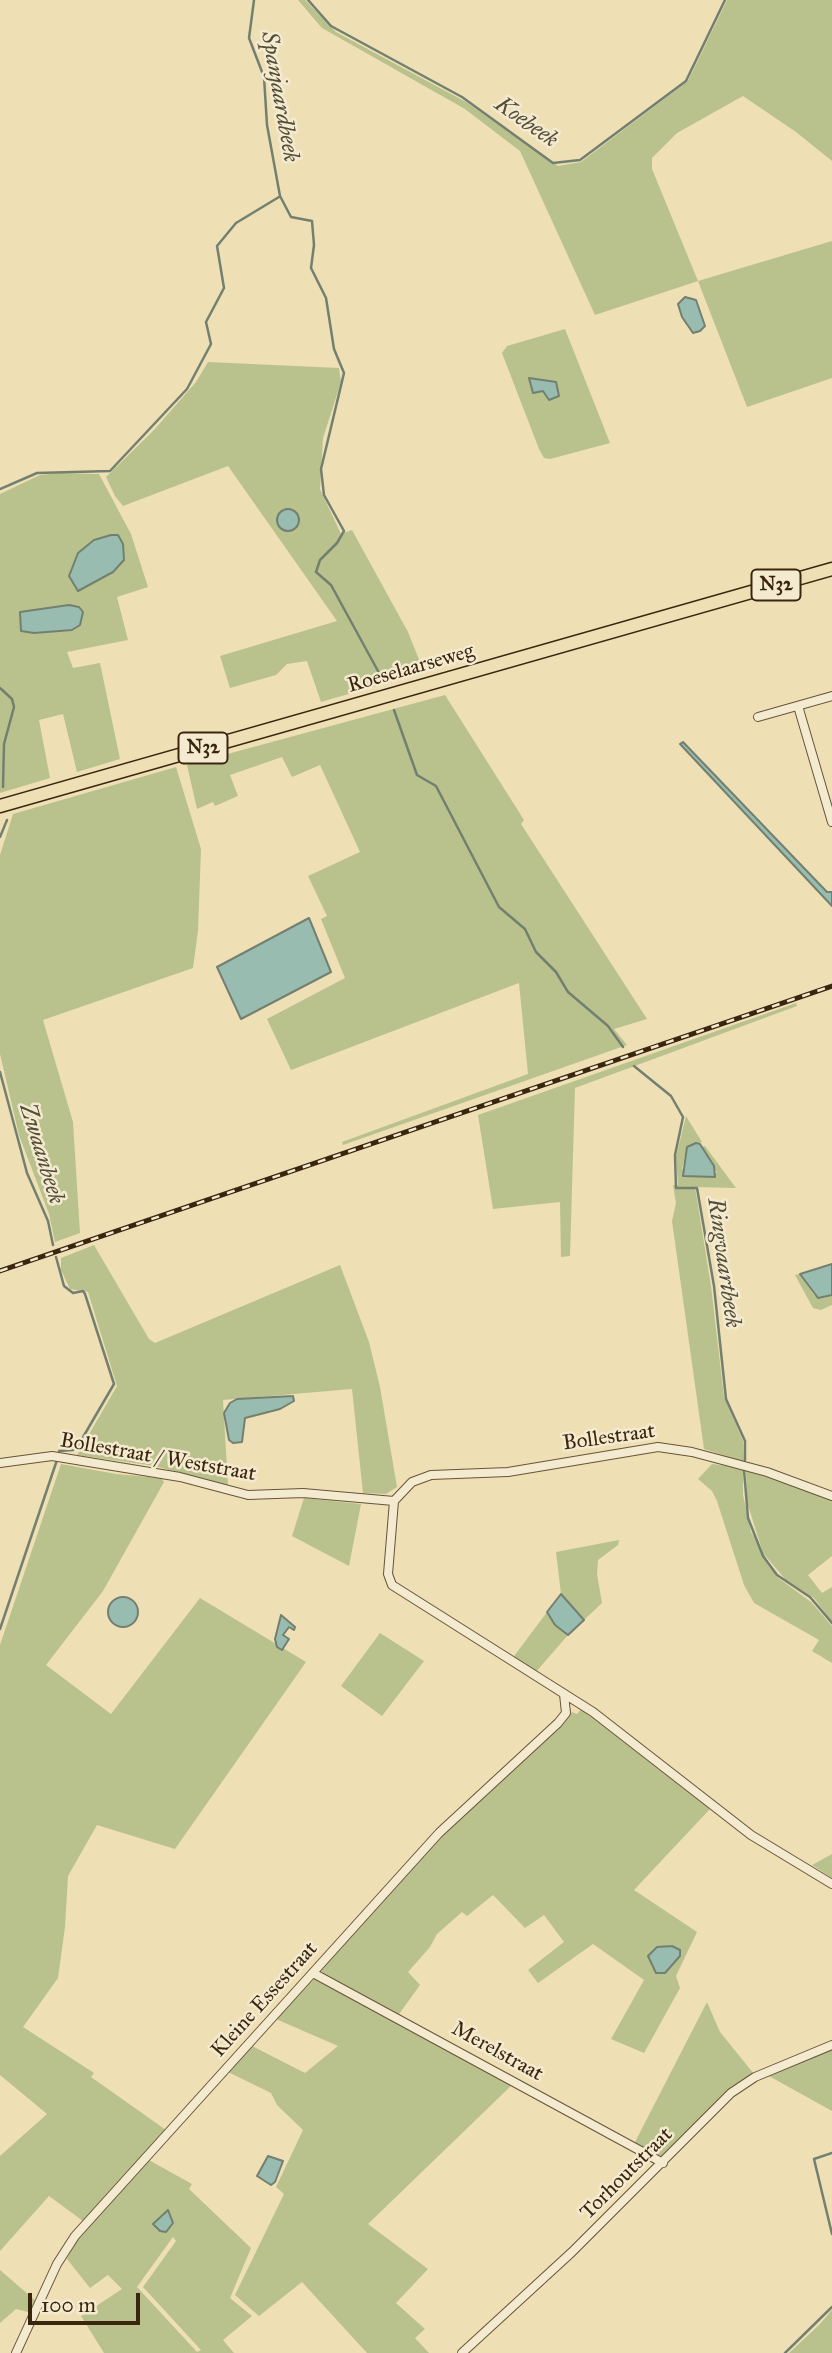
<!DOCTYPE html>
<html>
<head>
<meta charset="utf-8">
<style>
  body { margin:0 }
  #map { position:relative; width:832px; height:2353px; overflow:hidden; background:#eedfb5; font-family:"IM FELL Great Primer",serif }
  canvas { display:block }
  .scale { position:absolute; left:28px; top:2293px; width:112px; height:32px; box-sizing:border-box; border:4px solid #3a260f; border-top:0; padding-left:9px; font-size:21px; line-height:24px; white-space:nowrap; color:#3a260f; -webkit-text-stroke:5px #f4eacf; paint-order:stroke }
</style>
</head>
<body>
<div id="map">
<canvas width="832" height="2353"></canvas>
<div class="scale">100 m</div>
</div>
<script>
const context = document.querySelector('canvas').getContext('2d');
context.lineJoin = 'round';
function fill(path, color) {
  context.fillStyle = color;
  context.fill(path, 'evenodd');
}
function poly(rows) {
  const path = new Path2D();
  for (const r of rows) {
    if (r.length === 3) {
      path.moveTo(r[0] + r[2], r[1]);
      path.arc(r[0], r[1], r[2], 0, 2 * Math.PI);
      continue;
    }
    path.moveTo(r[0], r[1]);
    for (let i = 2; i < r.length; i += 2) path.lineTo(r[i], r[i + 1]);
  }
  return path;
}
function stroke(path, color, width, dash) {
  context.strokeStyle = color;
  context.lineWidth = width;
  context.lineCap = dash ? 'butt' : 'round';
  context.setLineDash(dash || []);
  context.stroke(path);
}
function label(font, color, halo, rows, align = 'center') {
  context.font = font + ' "IM FELL Great Primer",serif';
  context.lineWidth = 5;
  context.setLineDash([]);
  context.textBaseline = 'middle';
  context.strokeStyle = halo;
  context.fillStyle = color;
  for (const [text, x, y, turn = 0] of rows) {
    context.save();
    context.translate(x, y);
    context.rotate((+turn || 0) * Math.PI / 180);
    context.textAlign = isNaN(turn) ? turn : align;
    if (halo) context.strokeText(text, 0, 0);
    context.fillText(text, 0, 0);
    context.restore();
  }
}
fill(poly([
  [298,0,305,0,336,32,466,102,558,166,581,162,688,81,727,0,832,0,832,161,796,132,743,96,677,133,652,158,652,169,698,281,832,241,832,378,747,407,698,281,595,315,520,151,465,109,322,28],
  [565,329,610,443,550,459,544,458,539,449,502,353,507,346],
  [208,362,339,368,341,382,323,438,320,489,341,534,352,530,408,632,424,672,321,702,307,661,287,664,276,675,230,688,220,656,337,621,228,466,123,506,115,496,106,477,154,430,196,382],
  [57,473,99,474,131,534,148,587,117,597,128,640,67,652,73,668,100,663,120,759,77,772,63,714,39,720,50,778,0,793,0,494,40,475],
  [445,695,524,820,521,824,647,1019,614,1029,627,1045,343,1145,342,1142,528,1074,519,983,291,1070,267,1019,345,978,321,919,327,916,308,876,360,852,320,765,292,777,282,757,230,775,238,796,215,806,213,802,197,809,187,765],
  [176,767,201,849,198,931,193,968,43,1020,73,1122,80,1233,55,1242,49,1214,19,1135,0,1054,0,855,13,814],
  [796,1003,797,1006,575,1088,570,1256,561,1257,560,1202,493,1209,478,1115],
  [686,1116,702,1142,687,1147,682,1169,717,1173,702,1147,705,1146,736,1188,695,1187,711,1286,724,1397,743,1441,744,1462,704,1449,672,1221,676,1203,673,1185,678,1185,676,1157],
  [94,1245,149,1339,155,1343,340,1265,369,1342,380,1387,397,1487,386,1494,363,1493,352,1389,223,1400,228,1486,155,1466,77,1455,117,1386,88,1292,70,1289,61,1270,61,1258],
  [800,1274,814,1295,823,1298,832,1295,832,1305,821,1310,813,1308,795,1275],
  [61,1464,116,1474,161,1478,164,1482,103,1591,46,1665,111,1714,200,1598,306,1662,175,1849,97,1825,68,1876,65,1927,58,1978,23,2027,94,2073,91,2077,166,2130,83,2221,49,2196,0,2251,0,2156,47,2114,0,2075,0,1645],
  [712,1464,743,1468,743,1495,751,1532,777,1577,811,1602,832,1626,832,1663,812,1651,819,1640,754,1603,744,1585,717,1501,712,1491,698,1479],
  [746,1470,832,1500,832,1556,808,1575,822,1593,832,1587,832,1622,814,1598,785,1579,763,1553,747,1502],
  [304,1498,361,1504,349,1566,292,1536],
  [619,1540,618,1545,598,1560,597,1574,602,1603,584,1620,561,1594,556,1552],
  [547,1612,555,1625,568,1635,535,1673,512,1659],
  [380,1633,424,1661,382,1716,341,1686],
  [581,1709,710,1809,634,1890,697,1932,676,1976,680,1988,644,2053,611,2039,644,1980,593,1944,538,1983,528,1970,564,1942,544,1915,525,1928,493,1895,467,1916,462,1912,437,1934,430,1947,408,1972,420,1985,397,2017,319,1970,437,1840,548,1738,572,1712,577,1714],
  [832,1854,832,1878,812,1865],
  [314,1979,513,2084,368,2224,428,2269,396,2303,425,2329,415,2338,429,2353,367,2353,302,2282,259,2316,235,2295,284,2194,276,2187,303,2130,277,2105,271,2093,228,2072,252,2046,305,2073,338,2046,276,2019],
  [707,2002,720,2032,754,2074,718,2100,667,2155,659,2158,634,2144],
  [832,2049,832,2111,769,2076,814,2057],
  [147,2159,192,2184,189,2189,251,2248,230,2298,252,2316,223,2340,234,2353,104,2353,81,2316,122,2289,108,2275,90,2288,67,2259,77,2239],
  [173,2237,176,2241,143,2287,201,2350,197,2352,137,2287],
  [0,2270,37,2302,32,2313,16,2309,0,2323],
  [832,2310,832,2353,789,2353,819,2325]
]), '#b9c28d');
const water = poly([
  [685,297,696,300,705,326,700,331,693,333,682,317,678,304,685,297],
  [529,378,556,382,559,396,549,400,543,391,533,393,529,378],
  [288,520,11],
  [111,535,118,535,123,544,124,560,113,572,78,591,69,576,78,553,94,540,111,535],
  [69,605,79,607,83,612,80,625,72,630,34,633,21,631,20,612,69,605],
  [683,742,827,892,832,892,832,906,680,744,683,742],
  [309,918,331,972,241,1019,217,967,309,918],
  [696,1143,700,1144,714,1166,715,1177,683,1176,687,1147,696,1143],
  [832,1264,832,1295,818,1298,800,1274,832,1264],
  [293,1396,294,1401,280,1409,245,1418,242,1442,233,1443,229,1440,224,1413,230,1403,237,1399,293,1396],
  [561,1594,584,1620,568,1635,555,1625,547,1612,561,1594],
  [123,1612,15],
  [281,1615,295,1627,294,1630,289,1627,283,1635,289,1639,282,1650,277,1647,275,1639,281,1615],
  [672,1946,680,1950,680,1956,665,1973,656,1973,648,1956,657,1947,672,1946],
  [268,2156,283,2161,275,2182,271,2185,257,2176,268,2156],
  [168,2210,173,2223,166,2232,160,2231,153,2224,168,2210]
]);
fill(water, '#99bcb1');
stroke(water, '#738070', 2);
stroke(poly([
  [254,0,249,38,264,77,267,125,280,196,291,217,312,221,314,245,311,268,326,298,334,349,344,373,321,469,324,495,344,531,337,543,320,560,316,572,331,585,384,682],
  [308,0,331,26,462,97,553,163,580,160,686,81,725,0],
  [0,489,37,473,110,471,187,389,211,344,206,322,224,288,217,246,236,223,279,197],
  [0,688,12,699,14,707,4,744,3,787],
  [394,710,417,775,436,786,499,907,525,929,536,952,556,972,568,992,608,1026,623,1047],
  [0,837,7,820],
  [634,1066,671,1096,683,1117,675,1155,676,1188,697,1188,714,1286,726,1399,745,1441,745,1460],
  [0,1072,27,1173,48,1221,53,1245],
  [56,1257,64,1286,73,1293,83,1291,85,1294,114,1384,79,1444,73,1450,59,1451],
  [744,1470,748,1518,763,1556,777,1575,810,1597,832,1623],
  [0,1629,57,1460],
  [832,2153,814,2159,832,2234],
  [785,2353,832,2307]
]), '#738070', 2.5);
const street = poly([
  [798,706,832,822],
  [758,717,832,696],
  [0,1463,52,1456,180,1477,248,1495,303,1493,394,1501],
  [394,1501,388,1574,392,1585,593,1712,751,1835,832,1884],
  [394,1501,412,1482,431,1475,508,1472,658,1447,692,1452,767,1472,832,1496],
  [313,1973,663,2163],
  [16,2353,57,2264,75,2236,439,1833,558,1723,566,1713,564,1694],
  [462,2353,572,2252,731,2093,755,2077,832,2045]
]);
const primary = poly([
  [0,806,832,569]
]);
stroke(street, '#675438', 10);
stroke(primary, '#3a260f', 15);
stroke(street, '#f4eacf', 8);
stroke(primary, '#eedfb5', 12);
const rail = poly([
  [0,1271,832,986]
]);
stroke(rail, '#3a260f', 5);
stroke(rail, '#f4eacf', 2.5, [8]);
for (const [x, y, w] of [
  [776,585,49],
  [203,748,49]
]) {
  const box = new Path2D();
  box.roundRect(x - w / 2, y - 15.5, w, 31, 5);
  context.fillStyle = '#f4eacf';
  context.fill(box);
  stroke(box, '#3a260f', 2);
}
label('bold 19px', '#3a260f', null, [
  ["N32",776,585],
  ["N32",203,748]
]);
label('21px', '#3a260f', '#f4eacf', [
  ["Roeselaarseweg",411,669,-16],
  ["Bollestraat",609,1438,-8],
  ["Bollestraat / Weststraat",158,1458,10],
  ["Kleine Essestraat",265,2000,-48],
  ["Merelstraat",497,2052,29],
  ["Torhoutstraat",627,2174,-45]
]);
label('italic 23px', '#524c38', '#f4eacf', [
  ["Spanjaardbeek",279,97,80],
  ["Koebeek",526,123,35],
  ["Zwaanbeek",41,1154,73],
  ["Ringvaartbeek",723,1263,82]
]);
</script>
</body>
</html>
